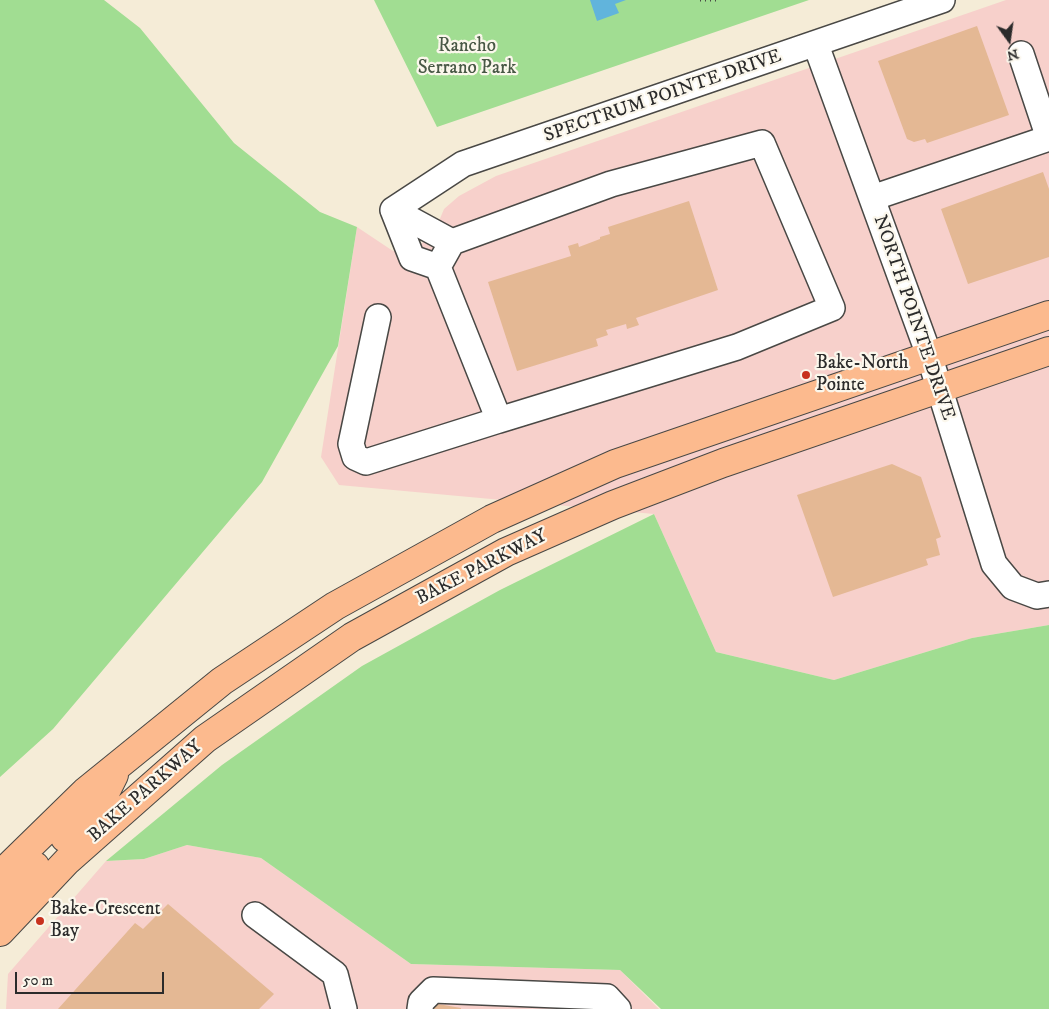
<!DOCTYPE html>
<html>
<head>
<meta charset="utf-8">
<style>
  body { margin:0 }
  #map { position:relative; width:1049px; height:1009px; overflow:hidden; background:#f5ecd7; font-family:"IM FELL DW Pica",serif }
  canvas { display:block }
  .north { position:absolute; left:984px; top:15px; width:50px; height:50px; -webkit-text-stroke:4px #fbf7ec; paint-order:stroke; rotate:166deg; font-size:14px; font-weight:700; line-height:20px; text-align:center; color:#2b2b2b }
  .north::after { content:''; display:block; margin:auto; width:18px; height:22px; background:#2b2b2b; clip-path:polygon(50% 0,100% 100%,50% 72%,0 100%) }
  .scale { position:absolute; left:15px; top:972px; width:149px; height:22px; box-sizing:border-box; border:2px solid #2b2b2b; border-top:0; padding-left:6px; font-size:15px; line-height:18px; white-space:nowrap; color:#2b2b2b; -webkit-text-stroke:4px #fbf7ec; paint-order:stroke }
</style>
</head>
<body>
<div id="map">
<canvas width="1049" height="1009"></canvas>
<div class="north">N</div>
<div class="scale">50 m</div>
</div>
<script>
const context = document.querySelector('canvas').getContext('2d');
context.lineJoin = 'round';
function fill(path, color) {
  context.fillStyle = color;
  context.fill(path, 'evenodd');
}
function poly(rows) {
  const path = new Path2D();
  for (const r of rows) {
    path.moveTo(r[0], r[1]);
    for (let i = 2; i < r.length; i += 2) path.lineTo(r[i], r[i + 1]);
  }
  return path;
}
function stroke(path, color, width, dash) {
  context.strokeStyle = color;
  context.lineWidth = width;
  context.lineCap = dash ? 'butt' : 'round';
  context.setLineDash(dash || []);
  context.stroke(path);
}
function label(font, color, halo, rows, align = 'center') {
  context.font = font + ' "IM FELL DW Pica",serif';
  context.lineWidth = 4.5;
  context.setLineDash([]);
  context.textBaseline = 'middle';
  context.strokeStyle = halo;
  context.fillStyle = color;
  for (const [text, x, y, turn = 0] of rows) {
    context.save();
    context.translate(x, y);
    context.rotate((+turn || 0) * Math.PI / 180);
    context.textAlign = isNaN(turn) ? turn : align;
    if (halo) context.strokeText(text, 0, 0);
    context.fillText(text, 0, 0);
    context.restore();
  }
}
fill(poly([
  [1006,0,1049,0,1049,625,972,638,834,680,716,652,654,514,339,485,321,457,357,227,393,251,408,249,422,243,437,226,444,209,459,196,496,176],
  [187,845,261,858,411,964,620,970,659,1009,6,1009,8,974,106,861,144,859]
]), '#f7d0cb');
fill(poly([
  [0,0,104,0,140,28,234,143,320,212,357,227,338,346,262,482,53,729,0,777],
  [374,0,809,0,437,127],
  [654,514,716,652,834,680,972,638,1049,625,1049,1009,661,1009,620,970,411,964,261,858,187,845,144,859,106,861,222,765,362,666,500,590]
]), '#a1dd92');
fill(poly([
  [590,0,626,0,615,4,619,13,597,21]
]), '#61b4dc');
fill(poly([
  [977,26,1009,115,927,143,925,139,914,142,907,139,878,61],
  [1043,172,1049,189,1049,257,968,284,941,209],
  [689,201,718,290,636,318,639,325,627,329,626,324,606,330,608,335,596,339,598,346,517,371,488,282,571,256,568,246,578,243,579,247,600,239,600,237,610,234,608,227],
  [892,464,921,477,941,537,936,539,940,555,926,559,928,565,833,597,797,495],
  [168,904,274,994,259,1009,58,1009,135,923,143,929],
  [432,1003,461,1008,461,1009,431,1009]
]), '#e4b894');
const minor = poly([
  [816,45,929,355,994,564,1013,587,1037,596,1049,594],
  [1021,54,1049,138],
  [872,198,1049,138],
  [393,210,452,242,611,184,762,143,832,308,737,347,499,420,438,267,452,242],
  [393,210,463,164,942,0],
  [393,210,412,258,438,267],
  [378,317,351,444,355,457,366,462,499,420],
  [255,915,335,974,344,1009],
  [420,1009,421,1002,433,990,607,997,618,1009]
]);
const major = poly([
  [65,838,98,807,114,775],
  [0,875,85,792,222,681,335,606,492,519,615,464,1049,315],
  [0,903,35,866],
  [0,932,67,861,205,739,352,637,506,552,613,505,723,463,1049,351]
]);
stroke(minor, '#494845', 28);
stroke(major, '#494845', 30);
stroke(poly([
  [700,0,716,0]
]), '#494845', 3, [1, 4]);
stroke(minor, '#fff', 25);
stroke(major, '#fcba8e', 28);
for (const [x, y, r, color] of [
  [806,375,5,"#c8321e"],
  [40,921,5,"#c8321e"]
]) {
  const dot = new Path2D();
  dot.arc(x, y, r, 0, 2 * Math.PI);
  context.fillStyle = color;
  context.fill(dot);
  stroke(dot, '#fbf7ec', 2);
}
label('19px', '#485845', '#fbf7ec', [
  ["Rancho",467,47],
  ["Serrano Park",467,69]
]);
label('19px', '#2b2b2b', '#fbf7ec', [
  ["SPECTRUM POINTE DRIVE",663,97,-19],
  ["NORTH POINTE DRIVE",913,318,71],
  ["BAKE PARKWAY",482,568,-27],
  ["BAKE PARKWAY",146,792,-41]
]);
label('19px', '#2b2b2b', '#fbf7ec', [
  ["Bake-North",816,364],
  ["Pointe",816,386],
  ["Bake-Crescent",50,910],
  ["Bay",50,932]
], 'left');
</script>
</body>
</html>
